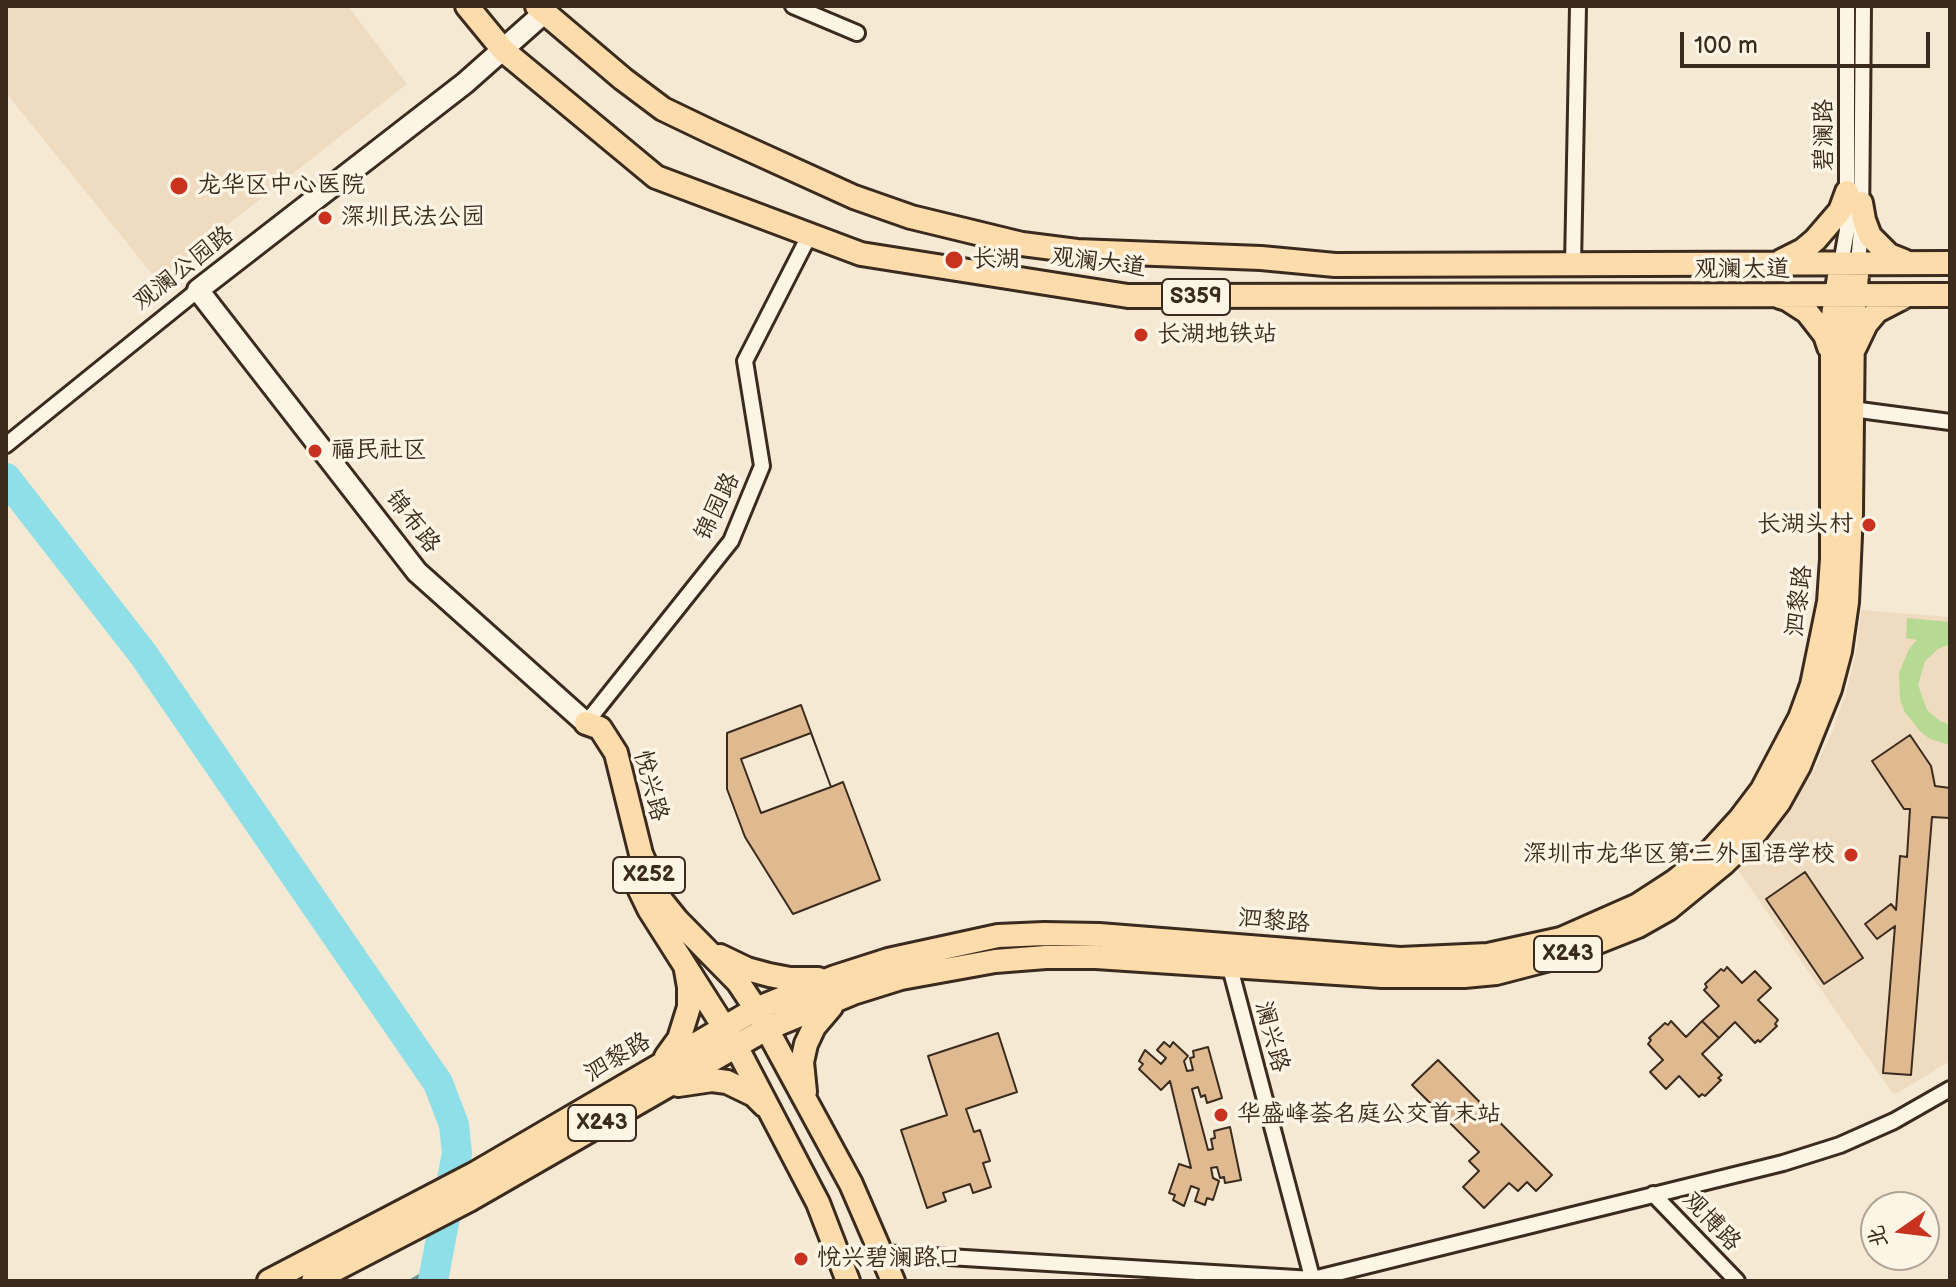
<!DOCTYPE html>
<html>
<head>
<meta charset="utf-8">
<style>
  body { margin:0 }
  #map { position:relative; width:1956px; height:1287px; overflow:hidden; background:#f6e9d4; font-family:"Balsamiq Sans","LXGW WenKai TC",sans-serif }
  canvas { display:block }
  .frame { position:absolute; inset:0; border:8px solid #3b2a1e; pointer-events:none }
  .north { position:absolute; left:1860px; top:1191px; width:80px; height:80px; box-sizing:border-box; background:#fcf5e5; border:2px solid #afa495; border-radius:50%; rotate:256deg; font-size:22px; font-weight:700; line-height:32px; text-align:center; color:#3b2a1e }
  .north::after { content:''; display:block; margin:auto; width:28px; height:36px; background:#c8321e; clip-path:polygon(50% 0,100% 100%,50% 72%,0 100%) }
  .scale { position:absolute; left:1680px; top:32px; width:250px; height:36px; box-sizing:border-box; border:4px solid #3b2a1e; border-top:0; padding-left:10px; font-size:24px; line-height:28px; white-space:nowrap; color:#3b2a1e; -webkit-text-stroke:6px #fcf5e5; paint-order:stroke }
</style>
</head>
<body>
<div id="map">
<canvas width="1956" height="1287"></canvas>
<div class="frame"></div>
<div class="north">北</div>
<div class="scale">100 m</div>
</div>
<script>
const context = document.querySelector('canvas').getContext('2d');
context.lineJoin = 'round';
function fill(path, color) {
  context.fillStyle = color;
  context.fill(path, 'evenodd');
}
function poly(rows) {
  const path = new Path2D();
  for (const r of rows) {
    path.moveTo(r[0], r[1]);
    for (let i = 2; i < r.length; i += 2) path.lineTo(r[i], r[i + 1]);
  }
  return path;
}
function stroke(path, color, width, dash) {
  context.strokeStyle = color;
  context.lineWidth = width;
  context.lineCap = dash ? 'butt' : 'round';
  context.setLineDash(dash || []);
  context.stroke(path);
}
function label(font, color, halo, rows, align = 'center') {
  context.font = font + ' "Balsamiq Sans","LXGW WenKai TC",sans-serif';
  context.lineWidth = 7;
  context.setLineDash([]);
  context.textBaseline = 'middle';
  context.strokeStyle = halo;
  context.fillStyle = color;
  for (const [text, x, y, turn = 0] of rows) {
    context.save();
    context.translate(x, y);
    context.rotate((+turn || 0) * Math.PI / 180);
    context.textAlign = isNaN(turn) ? turn : align;
    if (halo) context.strokeText(text, 0, 0);
    context.fillText(text, 0, 0);
    context.restore();
  }
}
fill(poly([
  [6,6,348,6,407,84,157,280,6,93],
  [1861,610,1950,617,1950,1061,1894,1095,1738,870,1767,840,1792,806,1814,770,1832,732,1846,693,1856,652]
]), '#efdbc0');
fill(poly([
  [1907,618,1950,622,1950,644,1938,649,1925,661,1918,685,1927,710,1940,721,1950,725,1950,745,1930,739,1920,731,1904,711,1900,699,1899,673,1909,649,1917,640,1906,638]
]), '#b6d993');
stroke(poly([
  [412,1281,436,1267]
]), '#6d9797', 5);
stroke(poly([
  [6,478,143,654,438,1083,454,1125,457,1153,433,1281]
]), '#8edfe7', 30);
const building = poly([
  [801,705,831,787,843,782,880,880,793,914,745,837,727,789,727,733,801,705],
  [811,733,831,787,761,813,741,759,811,733],
  [1910,735,1931,766,1935,786,1950,788,1950,818,1932,817,1911,1075,1883,1073,1895,926,1877,939,1865,924,1891,904,1896,910,1900,856,1907,857,1910,809,1904,809,1872,761,1910,735],
  [1805,872,1863,958,1824,984,1766,899,1805,872],
  [1727,967,1742,983,1755,971,1771,988,1758,1000,1778,1020,1775,1024,1777,1026,1760,1042,1758,1040,1755,1043,1735,1022,1719,1038,1702,1021,1719,1006,1704,990,1707,987,1705,984,1721,969,1724,971,1727,967],
  [1671,1021,1686,1037,1702,1021,1719,1038,1702,1054,1722,1075,1718,1078,1721,1080,1705,1096,1702,1094,1699,1097,1679,1076,1666,1089,1650,1072,1663,1060,1648,1044,1651,1040,1649,1038,1665,1023,1668,1025,1671,1021],
  [998,1033,1017,1092,966,1109,974,1132,980,1130,990,1161,983,1163,991,1187,973,1193,970,1184,943,1193,946,1201,927,1208,901,1130,947,1115,928,1056,998,1033],
  [1164,1042,1170,1047,1173,1042,1188,1056,1184,1061,1187,1071,1193,1070,1190,1058,1194,1057,1193,1051,1208,1047,1222,1098,1207,1103,1205,1095,1201,1097,1198,1087,1192,1089,1208,1150,1213,1149,1211,1139,1215,1138,1214,1131,1230,1127,1241,1180,1225,1183,1224,1177,1220,1178,1217,1167,1211,1168,1213,1178,1219,1181,1213,1200,1207,1198,1205,1205,1195,1201,1199,1189,1191,1186,1184,1206,1173,1200,1175,1195,1169,1193,1179,1164,1191,1168,1170,1081,1161,1090,1139,1069,1143,1064,1139,1061,1145,1050,1161,1064,1166,1058,1157,1050,1164,1042],
  [1438,1060,1552,1175,1536,1191,1527,1182,1518,1191,1509,1183,1484,1208,1463,1187,1479,1171,1469,1161,1479,1152,1412,1085,1438,1060]
]);
fill(building, '#dfb990');
stroke(building, '#3b2a1e', 2);
const minor = poly([
  [793,6,857,33],
  [1858,263,1861,230,1863,6],
  [1841,264,1847,230,1847,6],
  [1573,265,1578,6],
  [1852,409,1950,422],
  [6,445,198,290],
  [586,723,731,541,762,466,745,361,810,234],
  [1228,960,1313,1281],
  [1653,1194,1737,1281],
  [882,1253,1313,1279,1783,1163,1840,1145,1894,1121,1950,1089]
]);
const secondary = poly([
  [545,12,465,83,198,290,417,572,586,723]
]);
const primary = poly([
  [467,6,504,51,656,177,861,254,1128,296,1950,295],
  [537,6,623,79,663,109,713,133,854,197,911,217,1022,244,1077,251,1261,258,1335,265,1950,263],
  [1861,203,1864,220,1870,236,1889,255,1904,261],
  [1781,261,1803,250,1815,240,1840,211,1847,192],
  [1780,297,1787,299,1807,312,1825,335,1829,347],
  [1855,347,1866,324,1877,311,1904,297],
  [586,723,600,728,616,753,641,854,661,900,677,920,738,982,756,1009,851,1184,893,1281],
  [636,882,649,909,736,1046,818,1203,848,1281],
  [720,956,747,969,769,975,790,979,818,979],
  [666,1057,679,1039,689,1007,689,987,686,970],
  [678,1085,712,1080,727,1082,754,1095,764,1105],
  [805,1092,802,1062,806,1044,814,1027,831,1007],
  [269,1281,474,1174,756,1009,835,977,888,960,998,936,1044,934,1099,935,1400,959,1488,955,1561,939,1638,905,1675,881,1709,853,1740,819,1762,790,1800,718,1812,685,1829,602,1832,559,1832,322,1841,264],
  [313,1281,469,1200,766,1029,853,993,901,978,995,961,1046,957,1096,957,1382,976,1464,976,1496,973,1565,955,1638,926,1668,909,1723,864,1756,832,1779,802,1799,766,1830,689,1840,651,1847,602,1851,513,1853,322,1858,263]
]);
stroke(minor, '#3b2a1e', 20);
stroke(secondary, '#3b2a1e', 26);
stroke(primary, '#3b2a1e', 28);
stroke(minor, '#fcf5e5', 14);
stroke(secondary, '#fcf5e5', 20);
stroke(primary, '#fddcac', 22);
for (const [x, y, r, color] of [
  [179,186,10,"#c8321e"],
  [325,218,8,"#c8321e"],
  [954,260,10,"#c8321e"],
  [1141,335,8,"#c8321e"],
  [315,451,8,"#c8321e"],
  [1869,525,8,"#c8321e"],
  [1851,855,8,"#c8321e"],
  [1221,1115,8,"#c8321e"],
  [801,1259,8,"#c8321e"]
]) {
  const dot = new Path2D();
  dot.arc(x, y, r, 0, 2 * Math.PI);
  context.fillStyle = color;
  context.fill(dot);
  stroke(dot, '#fcf5e5', 3);
}
for (const [x, y, w] of [
  [1196,297,68],
  [649,875,72],
  [1568,954,68],
  [602,1123,68]
]) {
  const box = new Path2D();
  box.roundRect(x - w / 2, y - 18, w, 36, 6);
  context.fillStyle = '#fcf5e5';
  context.fill(box);
  stroke(box, '#3b2a1e', 2);
}
label('bold 22px', '#3b2a1e', null, [
  ["S359",1196,297],
  ["X252",649,875],
  ["X243",1568,954],
  ["X243",602,1123]
]);
label('24px', '#3b2a1e', '#fcf5e5', [
  ["碧澜路",1825,135,-90],
  ["观澜大道",1098,263,7],
  ["观澜公园路",184,269,-38],
  ["观澜大道",1742,270],
  ["锦园路",718,507,-64],
  ["锦布路",412,522,52],
  ["泗黎路",1800,601,-83],
  ["悦兴路",650,786,75],
  ["泗黎路",1274,922,5],
  ["澜兴路",1271,1037,75],
  ["泗黎路",618,1058,-31],
  ["观博路",1711,1222,46]
]);
label('24px', '#3b2a1e', '#fcf5e5', [
  ["龙华区中心医院",197,186],
  ["深圳民法公园",341,218],
  ["长湖",972,260],
  ["长湖地铁站",1157,335],
  ["福民社区",331,451],
  ["长湖头村",1853,525,"right"],
  ["深圳市龙华区第三外国语学校",1835,855,"right"],
  ["华盛峰荟名庭公交首末站",1237,1115],
  ["悦兴碧澜路口",817,1259]
], 'left');
</script>
</body>
</html>
